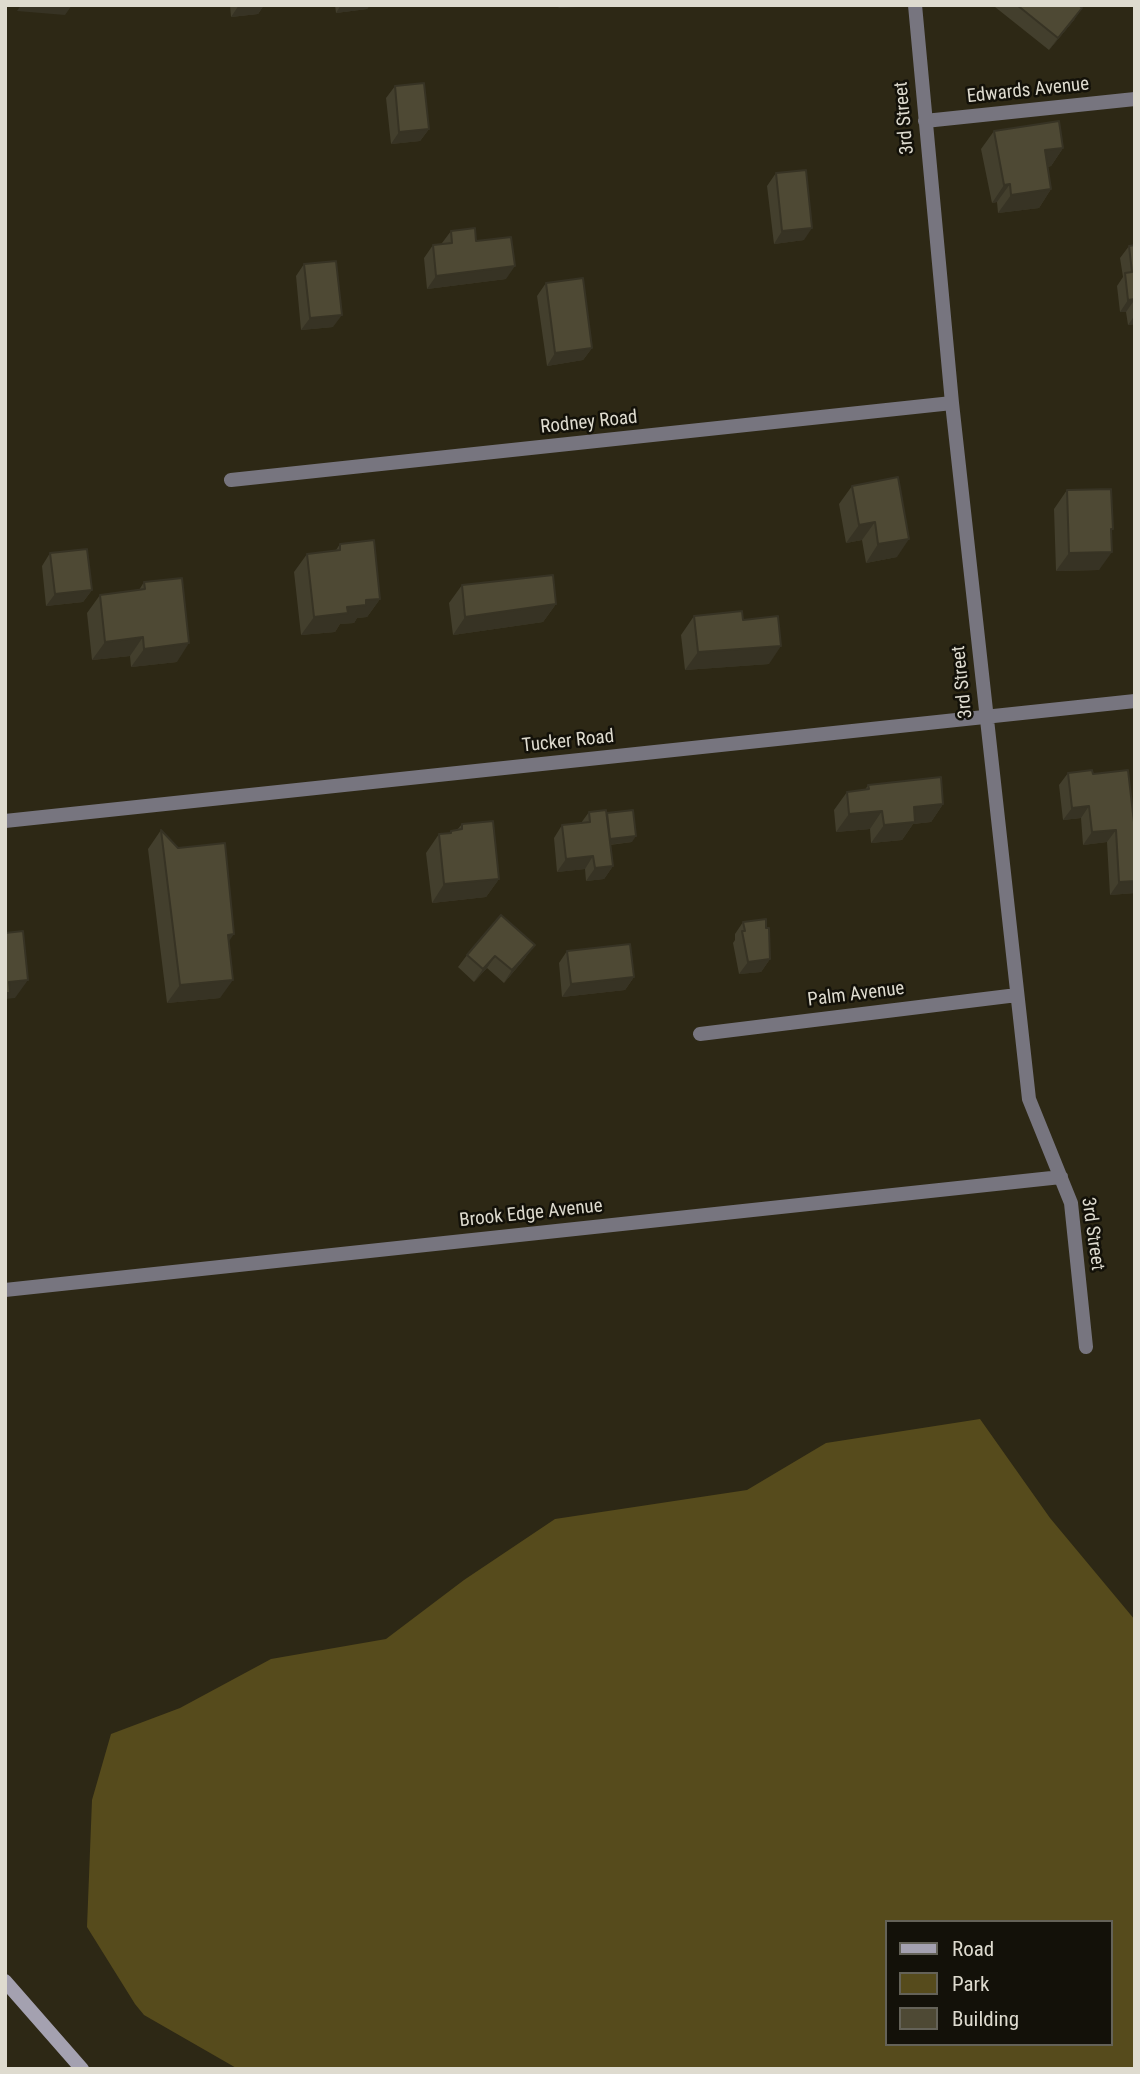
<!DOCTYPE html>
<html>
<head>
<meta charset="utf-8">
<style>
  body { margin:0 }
  #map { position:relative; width:1140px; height:2074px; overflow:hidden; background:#2d2815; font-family:"Roboto Condensed",sans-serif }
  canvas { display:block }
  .frame { position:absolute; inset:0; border:7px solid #dedbcf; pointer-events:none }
  .legend { position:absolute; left:885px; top:1920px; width:228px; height:126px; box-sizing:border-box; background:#131109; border:2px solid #646258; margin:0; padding:9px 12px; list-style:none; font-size:21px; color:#dedbcf }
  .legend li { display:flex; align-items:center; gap:14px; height:35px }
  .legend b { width:35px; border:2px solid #646258 }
</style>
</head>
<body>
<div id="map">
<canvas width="1140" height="2074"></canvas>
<div class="frame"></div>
<ul class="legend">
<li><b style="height:9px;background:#a4a1b0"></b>Road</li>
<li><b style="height:19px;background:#564b1c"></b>Park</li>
<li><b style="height:19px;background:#4e4934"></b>Building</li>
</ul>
</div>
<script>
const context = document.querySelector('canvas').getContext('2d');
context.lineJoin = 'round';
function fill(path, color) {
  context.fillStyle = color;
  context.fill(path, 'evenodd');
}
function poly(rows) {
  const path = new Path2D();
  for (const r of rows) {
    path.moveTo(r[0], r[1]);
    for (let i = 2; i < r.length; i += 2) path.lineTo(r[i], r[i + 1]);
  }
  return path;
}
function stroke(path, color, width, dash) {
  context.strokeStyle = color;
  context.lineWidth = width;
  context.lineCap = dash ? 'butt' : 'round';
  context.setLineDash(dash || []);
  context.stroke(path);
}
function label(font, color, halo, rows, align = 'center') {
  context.font = font + ' "Roboto Condensed",sans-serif';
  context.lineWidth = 5;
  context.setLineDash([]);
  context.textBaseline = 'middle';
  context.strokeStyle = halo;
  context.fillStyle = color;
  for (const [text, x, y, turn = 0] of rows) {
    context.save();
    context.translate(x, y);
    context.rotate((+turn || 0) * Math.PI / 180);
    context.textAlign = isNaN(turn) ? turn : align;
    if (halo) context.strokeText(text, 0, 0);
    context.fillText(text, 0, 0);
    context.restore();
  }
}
fill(poly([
  [980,1419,1050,1518,1135,1620,1135,2069,238,2069,144,2015,135,2004,87,1927,92,1800,111,1734,180,1708,271,1659,386,1639,464,1580,555,1519,747,1490,826,1443],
  [886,1922,1110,1922,1110,2044,886,2044]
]), '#564b1c');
stroke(poly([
  [915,5,952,403,1029,1099,1071,1203,1086,1347],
  [925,121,1135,99],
  [231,480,952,403],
  [5,821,1135,701],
  [700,1034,1017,995],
  [5,1290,1061,1177]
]), '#77757f', 14);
stroke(poly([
  [5,1981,82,2069]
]), '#a4a1b0', 14);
fill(poly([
  [230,5,264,5,258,14,231,17],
  [335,5,370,5,367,9,336,13],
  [996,5,1079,5,1074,20,1049,50,995,7],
  [395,86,429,129,420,141,391,144,386,98],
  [994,131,1063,148,1051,166,1048,167,1051,189,1039,208,998,213,997,202,992,203,981,149],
  [776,173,804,240,774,244,767,186],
  [451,231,476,241,506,279,427,289,424,258,433,245,442,245,442,243],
  [1135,245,1135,324,1128,325,1126,312,1120,312,1117,286,1123,277,1120,258,1129,246],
  [304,264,333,327,301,330,296,276],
  [546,283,592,348,583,360,547,366,537,296],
  [852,486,897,557,866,563,862,540,846,543,839,504],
  [1067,490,1111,532,1099,570,1056,571,1054,509],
  [340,544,380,599,367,617,357,618,354,623,340,624,335,632,301,635,294,572,307,554,336,550],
  [50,553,92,590,83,602,46,606,42,566],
  [144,582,177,662,131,667,130,656,92,660,87,613,100,595,139,590],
  [462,585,556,604,543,622,453,635,449,603],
  [694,616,743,620,769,664,685,670,681,635],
  [1068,773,1093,774,1135,831,1135,893,1110,895,1107,842,1083,845,1081,818,1063,820,1059,785],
  [868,785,943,804,931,822,913,824,902,840,871,843,870,829,836,832,834,810,847,792,865,790],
  [589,812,607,813,632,842,610,845,613,866,604,879,586,881,585,869,557,872,554,838,562,825,581,823],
  [462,824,499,879,486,897,432,903,426,853,439,834,449,833,451,831,457,830],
  [161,830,229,942,220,998,167,1003,148,849],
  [743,922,766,928,770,959,761,972,739,974,733,943,735,940,735,934],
  [567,951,634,977,625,990,562,997,559,963],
  [467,955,526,957,504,983,487,968,474,982,458,967]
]), '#433f2d');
fill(poly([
  [21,5,72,5,65,15,17,11],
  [239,5,264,5,258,14,231,17],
  [341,5,370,5,367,9,336,13],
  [561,5,581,5,580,7,558,8],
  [1082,8,1074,20,1049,50,1058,38],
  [429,129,420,141,391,144,399,132],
  [1063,148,1051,166,1033,169,1045,150],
  [1010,184,997,202,992,203,1004,185],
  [1051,189,1039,208,998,213,1011,195],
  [812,228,804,240,774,244,782,231],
  [515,266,506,279,427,289,436,276],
  [1135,299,1126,312,1120,312,1128,300],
  [342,315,333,327,301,330,310,318],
  [1135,315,1135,324,1128,325],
  [592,348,583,360,547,366,555,353],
  [875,522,862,540,846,543,859,525],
  [909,539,897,557,866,563,878,544],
  [1112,552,1099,570,1056,571,1069,553],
  [92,590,83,602,46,606,55,594],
  [380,599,367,617,357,618,354,623,340,624,335,632,301,635,314,617,366,600],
  [556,604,543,622,453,635,465,617],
  [143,637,130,656,92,660,105,642],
  [189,643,177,662,131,667,144,649],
  [781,646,769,664,685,670,698,652],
  [943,804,931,822,913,824,902,840,871,843,884,825,914,807],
  [1089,806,1081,818,1063,820,1072,808],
  [882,811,870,829,836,832,849,814],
  [1116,830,1107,842,1083,845,1092,832],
  [636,836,632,842,606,845,610,839],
  [593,856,585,869,557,872,566,859],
  [613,866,604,879,586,881,595,868],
  [499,879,486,897,432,903,444,884],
  [1135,881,1135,893,1110,895,1119,882],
  [234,934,221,953,228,935],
  [535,945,526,957,504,983,512,970],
  [495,956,487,968,474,982,483,969],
  [770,959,761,972,739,974,748,962],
  [634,977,625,990,562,997,571,984],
  [28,980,15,998,5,999,5,987,9,982],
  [233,980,220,998,167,1003,180,985]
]), '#373324');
const building = poly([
  [1017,5,1079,5,1082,8,1058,38,1017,5],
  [424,83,429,129,399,132,395,86,424,83],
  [1059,121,1063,148,1045,150,1051,189,1011,195,1010,184,1004,185,994,131,1059,121],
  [806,170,812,228,782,231,776,173,806,170],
  [475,228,476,241,511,237,515,266,436,276,433,245,452,243,451,231,475,228],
  [1135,245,1135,299,1128,300,1125,273,1132,272,1129,246,1135,245],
  [336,261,342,315,310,318,304,264,336,261],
  [583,278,592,348,555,353,546,283,583,278],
  [898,477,909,539,878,544,875,522,859,525,852,486,898,477],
  [1111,489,1113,529,1111,529,1112,552,1069,553,1067,490,1111,489],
  [374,540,380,599,366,600,366,605,347,607,348,613,314,617,307,554,340,550,340,544,374,540],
  [87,549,92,590,55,594,50,553,87,549],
  [553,575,556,604,465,617,462,585,553,575],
  [182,578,189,643,144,649,143,637,105,642,100,595,145,589,144,582,182,578],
  [742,611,743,620,778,616,781,646,698,652,694,616,742,611],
  [1092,770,1093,774,1128,770,1135,831,1135,881,1119,882,1116,830,1092,832,1089,806,1072,808,1068,773,1092,770],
  [941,777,943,804,914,807,915,822,884,825,882,811,849,814,847,792,869,789,868,785,941,777],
  [606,810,613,866,595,868,593,856,566,859,562,825,590,822,589,812,606,810],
  [633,810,636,836,610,839,607,813,633,810],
  [493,821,499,879,444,884,439,834,451,833,451,831,462,829,462,824,493,821],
  [161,830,178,848,225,843,234,934,228,935,233,980,180,985,161,830],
  [501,915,535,945,512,970,495,956,483,969,467,955,501,915],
  [766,919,766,928,769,928,770,959,748,962,742,931,745,931,743,922,766,919],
  [23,931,28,980,9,982,10,993,5,993,5,933,23,931],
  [630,944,634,977,571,984,567,951,630,944]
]);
fill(building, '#4e4934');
stroke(building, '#373324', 2);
label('19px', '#dedbcf', '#131109', [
  ["Edwards Avenue",1028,91,-6],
  ["3rd Street",905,118,-95],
  ["Rodney Road",589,423,-6],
  ["3rd Street",963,682,-96],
  ["Tucker Road",568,742,-6],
  ["Palm Avenue",856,995,-7],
  ["Brook Edge Avenue",531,1214,-6],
  ["3rd Street",1092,1234,82]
]);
</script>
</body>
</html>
